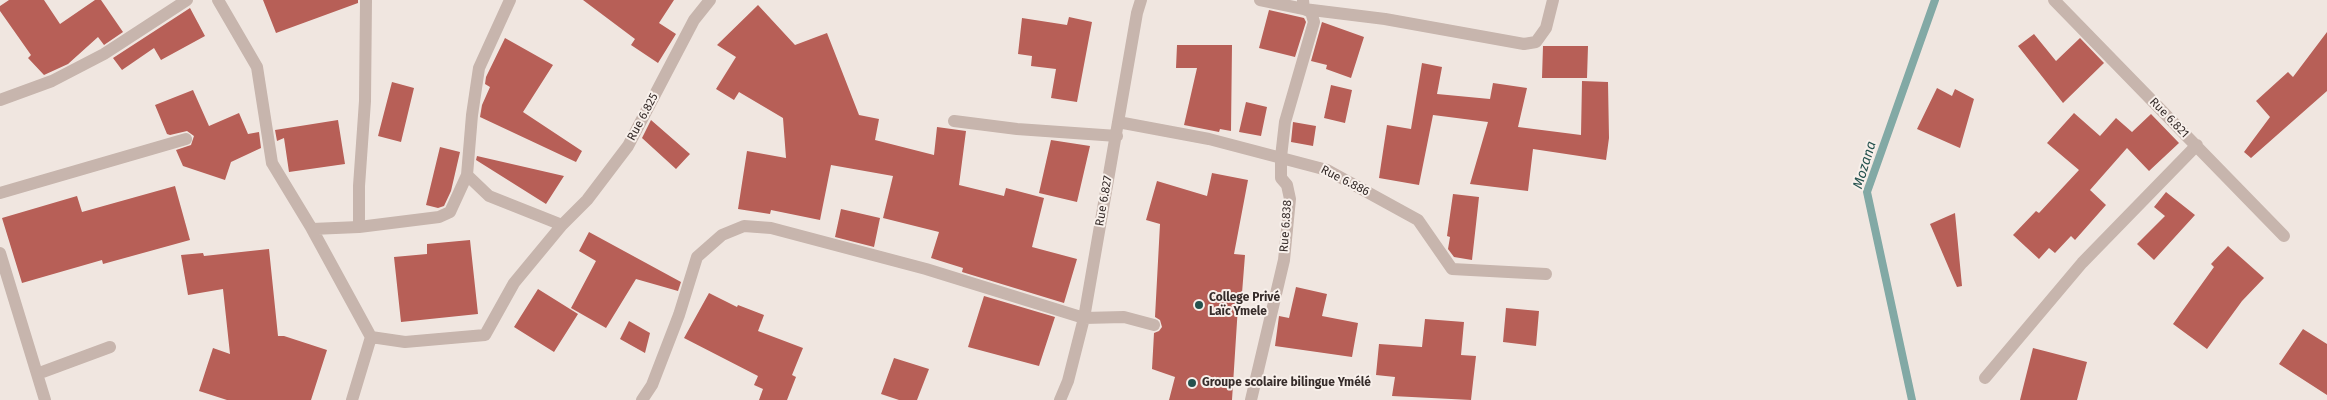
<!DOCTYPE html>
<html>
<head>
<meta charset="utf-8">
<style>
  body { margin:0 }
  canvas { display:block; background:#f0e6e0 }
</style>
</head>
<body>
<canvas width="2327" height="400"></canvas>
<script>
const context = document.querySelector('canvas').getContext('2d');
context.lineJoin = 'round';
function poly(rows) {
  const path = new Path2D();
  for (const r of rows) {
    path.moveTo(r[0], r[1]);
    for (let i = 2; i < r.length; i += 2) path.lineTo(r[i], r[i + 1]);
  }
  return path;
}
function stroke(path, color, width, dash) {
  context.strokeStyle = color;
  context.lineWidth = width;
  context.lineCap = dash ? 'butt' : 'round';
  context.setLineDash(dash || []);
  context.stroke(path);
}
function fill(path, color) {
  context.fillStyle = color;
  context.fill(path, 'evenodd');
}
function label(font, color, halo, rows, align = 'center') {
  context.font = font + ' "Fira Sans",sans-serif';
  context.lineWidth = 4;
  context.setLineDash([]);
  context.textBaseline = 'middle';
  context.strokeStyle = halo;
  context.fillStyle = color;
  for (const [text, x, y, turn = 0] of rows) {
    context.save();
    context.translate(x, y);
    context.rotate((+turn || 0) * Math.PI / 180);
    context.textAlign = isNaN(turn) ? turn : align;
    if (halo) context.strokeText(text, 0, 0);
    context.fillText(text, 0, 0);
    context.restore();
  }
}
stroke(poly([
  [1912,400,1867,192,1935,0]
]), '#82a9a5', 8);
fill(poly([
  [9,0,44,0,60,24,95,0,101,0,123,32,104,45,98,37,68,64,44,75,28,58,31,55,0,11,0,6],
  [263,0,358,0,358,3,276,33],
  [583,0,674,0,659,23,676,34,658,63,631,45,635,39],
  [758,5,795,45,827,33,859,115,879,119,875,140,934,155,937,127,966,131,959,185,1004,196,1006,188,1044,198,1032,247,1077,259,1064,303,962,272,963,268,931,258,939,232,883,218,893,176,831,165,820,220,771,210,770,214,738,209,747,151,786,158,783,118,739,92,734,100,716,89,736,57,717,45],
  [190,8,205,36,161,60,154,48,122,70,113,58],
  [1269,10,1304,18,1306,22,1295,57,1259,48],
  [1069,17,1092,22,1077,102,1051,98,1056,69,1031,66,1032,56,1018,54,1022,18,1067,25],
  [1322,22,1364,37,1351,78,1326,69,1327,65,1311,61],
  [2327,32,2327,91,2251,158,2244,152,2270,117,2256,101,2288,72,2293,77],
  [2034,34,2056,61,2080,38,2104,63,2063,103,2018,46],
  [505,38,553,65,523,112,582,151,576,162,480,117,482,105,490,87,485,84,486,77],
  [1177,45,1232,45,1231,131,1220,129,1219,132,1184,125,1197,68,1176,68],
  [1543,46,1588,46,1587,78,1542,78],
  [1422,63,1442,67,1437,94,1490,99,1493,83,1527,88,1518,127,1581,135,1582,81,1608,82,1609,138,1606,160,1533,149,1528,191,1470,184,1488,122,1433,115,1419,185,1379,178,1387,125,1411,129],
  [392,82,414,88,401,142,378,136],
  [1331,85,1352,90,1345,123,1324,118],
  [1937,88,1952,96,1955,89,1974,99,1960,148,1917,129],
  [193,90,209,126,239,113,248,134,259,132,261,148,231,162,225,180,183,166,176,150,191,145,194,136,187,131,170,135,167,134,155,105],
  [1246,102,1267,107,1261,136,1239,132],
  [2074,113,2100,136,2116,118,2132,132,2151,114,2179,143,2149,171,2127,148,2090,190,2106,205,2075,240,2071,236,2055,253,2049,248,2039,259,2013,235,2036,211,2039,213,2079,170,2047,143],
  [338,120,345,164,289,172,284,138,277,141,275,130],
  [651,120,690,154,676,169,642,138],
  [1293,122,1316,126,1313,146,1291,142],
  [1051,140,1090,146,1077,202,1039,193],
  [440,147,460,152,451,191,444,206,438,208,426,205],
  [477,156,564,176,546,204,476,160],
  [1212,173,1248,180,1234,254,1245,255,1241,306,1238,306,1232,400,1169,400,1175,377,1152,369,1154,333,1159,331,1162,327,1160,320,1155,317,1160,224,1146,220,1157,181,1207,196],
  [175,186,190,240,103,264,102,260,22,283,2,218,77,196,82,212],
  [2166,192,2195,215,2154,260,2137,244,2165,216,2154,207],
  [1453,194,1479,197,1472,260,1454,257,1448,249,1450,237,1447,236],
  [841,209,880,218,874,247,835,237],
  [1955,213,1962,286,1957,287,1930,224],
  [589,232,681,282,678,291,636,279,606,328,571,308,596,261,579,251],
  [470,240,478,314,401,322,394,257,427,254,427,244],
  [2228,246,2264,278,2242,301,2207,349,2173,324,2214,267,2211,264],
  [269,249,278,336,284,336,327,350,311,400,227,400,199,391,213,348,230,354,223,289,188,295,181,255,203,253,204,256],
  [1296,287,1327,294,1322,316,1358,323,1352,357,1275,346,1279,316,1289,318],
  [538,289,578,314,554,352,514,327],
  [709,293,737,307,738,305,764,315,758,331,803,348,792,375,796,377,787,400,759,400,763,389,754,385,758,376,684,338],
  [984,296,1055,317,1039,366,968,347],
  [1506,308,1539,311,1536,346,1503,342],
  [1425,319,1464,322,1461,355,1476,356,1471,400,1392,396,1395,377,1376,375,1379,344,1422,347],
  [629,321,650,333,645,353,620,339],
  [2303,329,2327,344,2327,395,2279,364],
  [2033,348,2087,362,2077,400,2020,400],
  [894,358,929,369,917,400,899,400,881,394]
]), '#b75f57');
stroke(poly([
  [218,0,257,67,272,163,312,229,371,337],
  [510,0,479,68,472,115,467,175,489,196,562,225],
  [1260,0,1304,9,1385,19,1524,44,1536,42,1546,28,1553,0],
  [2054,0,2284,236],
  [0,100,52,81,104,54,187,0],
  [954,121,1017,129,1117,136],
  [1118,122,1209,139,1327,170,1418,220,1452,269,1546,274],
  [0,193,186,139],
  [359,227,359,186,365,101,366,0],
  [312,229,359,227,439,217,450,212,467,175],
  [0,253,45,400],
  [37,374,110,347],
  [1985,378,2082,263,2197,145],
  [352,400,371,337,405,342,485,335,514,283,562,225,587,200,628,146,694,20,710,0],
  [642,400,652,385,679,315,697,257,722,235,744,226,771,228,926,269,1084,318,1124,317,1154,325],
  [1060,400,1068,381,1084,318,1137,13,1141,0],
  [1251,400,1284,260,1290,199,1287,185,1281,178,1281,157,1285,122,1314,22,1311,12,1304,9,1303,0]
]), '#c7b5ad', 12);
for (const [x, y, r, color] of [
  [1199,305,5,"#25524e"],
  [1192,383,5,"#25524e"]
]) {
  const dot = new Path2D();
  dot.arc(x, y, r, 0, 2 * Math.PI);
  context.fillStyle = color;
  context.fill(dot);
  stroke(dot, '#f8f0eb', 2);
}
label('12px', '#362c2a', '#f8f0eb', [
  ["Rue 6.825",643,117,-62],
  ["Rue 6.821",2169,118,46],
  ["Rue 6.886",1345,181,27],
  ["Rue 6.827",1104,201,-80],
  ["Rue 6.838",1286,226,-86]
]);
label('bold 12px', '#362c2a', '#f8f0eb', [
  ["College Privé",1209,298],
  ["Laïc Ymele",1209,312],
  ["Groupe scolaire bilingue Ymélé",1202,383]
], 'left');
label('italic 14px', '#25524e', '#f8f0eb', [
  ["Mozana",1865,165,-73]
]);
</script>
</body>
</html>
